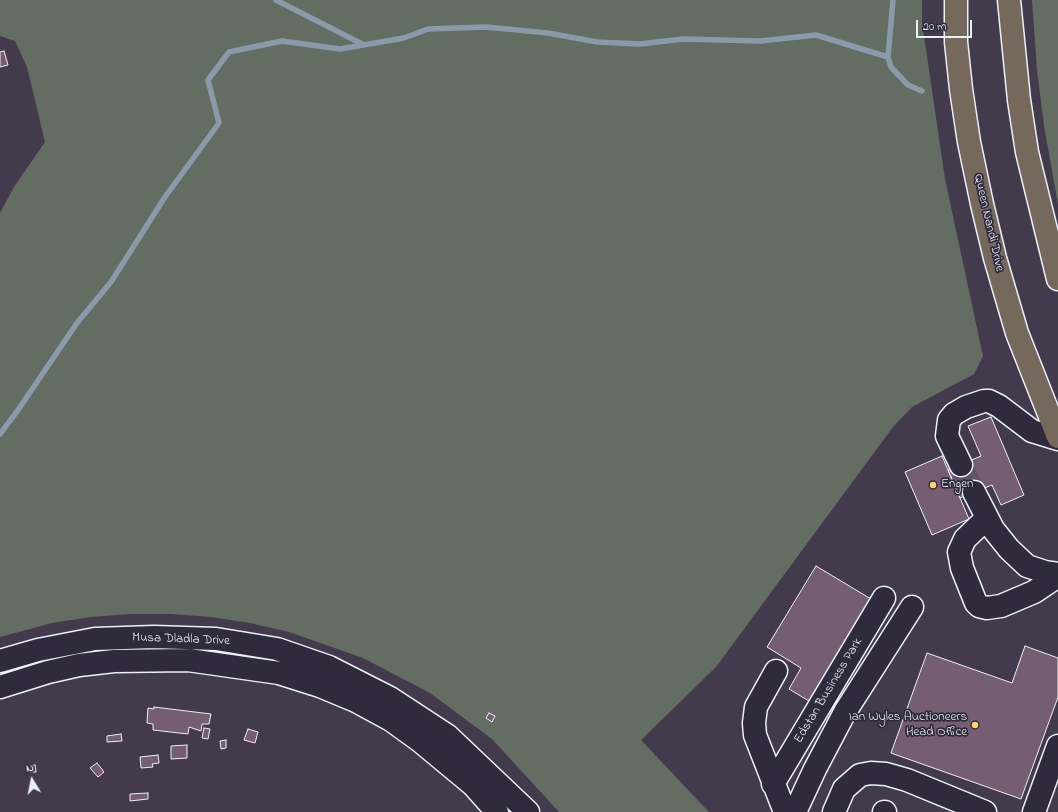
<!DOCTYPE html>
<html>
<head>
<meta charset="utf-8">
<style>
  body { margin:0 }
  #map { position:relative; width:1058px; height:812px; overflow:hidden; background:#443a4d; font-family:"Indie Flower",sans-serif }
  canvas { display:block }
  .north { position:absolute; left:12px; top:760px; width:40px; height:40px; -webkit-text-stroke:3px #2f2a3d; paint-order:stroke; rotate:350deg; font-size:11px; font-weight:700; line-height:16px; text-align:center; color:#e8f1f8 }
  .north::after { content:''; display:block; margin:auto; width:14px; height:18px; background:#e8f1f8; clip-path:polygon(50% 0,100% 100%,50% 72%,0 100%) }
  .scale { position:absolute; left:916px; top:20px; width:56px; height:18px; box-sizing:border-box; border:2px solid #e8f1f8; border-top:0; padding-left:5px; font-size:12px; line-height:14px; white-space:nowrap; color:#e8f1f8; -webkit-text-stroke:3px #2f2a3d; paint-order:stroke }
</style>
</head>
<body>
<div id="map">
<canvas width="1058" height="812"></canvas>
<div class="north">N</div>
<div class="scale">20 m</div>
</div>
<script>
const context = document.querySelector('canvas').getContext('2d');
context.lineJoin = 'round';
function fill(path, color) {
  context.fillStyle = color;
  context.fill(path, 'evenodd');
}
function poly(rows) {
  const path = new Path2D();
  for (const r of rows) {
    path.moveTo(r[0], r[1]);
    for (let i = 2; i < r.length; i += 2) path.lineTo(r[i], r[i + 1]);
  }
  return path;
}
function stroke(path, color, width, dash) {
  context.strokeStyle = color;
  context.lineWidth = width;
  context.lineCap = dash ? 'butt' : 'round';
  context.setLineDash(dash || []);
  context.stroke(path);
}
function label(font, color, halo, rows, align = 'center') {
  context.font = font + ' "Indie Flower",sans-serif';
  context.lineWidth = 3.5;
  context.setLineDash([]);
  context.textBaseline = 'middle';
  context.strokeStyle = halo;
  context.fillStyle = color;
  for (const [text, x, y, turn = 0] of rows) {
    context.save();
    context.translate(x, y);
    context.rotate((+turn || 0) * Math.PI / 180);
    context.textAlign = isNaN(turn) ? turn : align;
    if (halo) context.strokeText(text, 0, 0);
    context.fillText(text, 0, 0);
    context.restore();
  }
}
fill(poly([
  [0,0,922,0,922,22,945,179,983,356,974,374,912,407,893,427,716,667,641,740,709,812,559,812,492,739,430,693,363,658,289,632,250,623,211,617,171,614,131,614,91,617,52,623,0,637,0,213,14,187,45,142,27,67,15,41,0,36],
  [1032,0,1058,0,1058,204,1044,126,1037,70]
]), '#636d61');
stroke(poly([
  [276,0,364,45],
  [893,0,888,57,891,67,908,85,922,91],
  [0,434,18,410,77,323,111,282,165,197,219,123,208,80,229,52,282,41,340,49,404,38,428,29,486,27,548,33,597,42,640,44,683,39,760,41,816,35,888,57]
]), '#8b9aab', 5.5);
const building = poly([
  [4,51,8,65,0,67,0,52,4,51],
  [991,417,1024,495,1001,505,992,485,960,498,948,470,981,456,968,426,991,417],
  [942,456,969,519,932,535,905,472,942,456],
  [816,566,871,599,809,701,789,689,801,668,767,647,816,566],
  [1025,646,1058,658,1058,697,1021,799,891,753,927,653,1012,683,1025,646],
  [154,707,211,714,209,724,202,724,201,731,189,727,188,734,153,730,153,724,147,723,148,708,154,709,154,707],
  [489,713,495,716,492,722,486,718,489,713],
  [204,728,210,729,208,739,202,738,204,728],
  [248,729,258,732,255,743,244,740,248,729],
  [121,734,122,741,107,742,107,736,121,734],
  [226,740,226,748,221,749,220,741,226,740],
  [187,745,187,758,171,759,171,746,187,745],
  [158,755,159,763,152,764,153,767,141,768,140,757,158,755],
  [97,763,104,772,98,777,90,768,97,763],
  [35,765,36,772,30,772,29,766,35,765],
  [148,793,148,799,130,801,130,794,148,793]
]);
fill(building, '#755e71');
stroke(building, '#e8f1f8', 1);
stroke(poly([
  [961,465,974,492]
]), '#5d5567', 22, [22, 11]);
const minor = poly([
  [961,465,947,436,949,420,954,414,966,407,984,401,989,401,999,406,1032,431,1058,439],
  [974,492,993,529,1009,549,1027,566,1045,572,1058,574],
  [987,518,965,539,959,552,962,568,976,603,979,606,987,608,1001,606,1034,592,1058,576],
  [0,661,38,650,95,639,154,637,216,639,277,649,329,667,390,698,448,736,528,812],
  [776,671,756,707,754,723,755,735,785,812],
  [0,687,48,672,79,665,114,661,188,660,279,673,320,686,356,701,391,720,420,741,473,785,497,812],
  [773,784,884,598],
  [795,812,815,769,845,712,912,607],
  [834,812,844,789,860,775,871,773,886,774,907,780,985,812],
  [884,812,885,812],
  [1034,812,1058,746]
]);
const major = poly([
  [956,0,956,42,961,89,969,142,982,204,995,258,1017,333,1058,437],
  [1009,0,1019,100,1027,152,1058,279]
]);
stroke(minor, '#e8f1f8', 25);
stroke(major, '#e8f1f8', 25);
stroke(minor, '#2f2a3d', 22);
stroke(major, '#76695c', 22);
for (const [x, y, r, color] of [
  [933,485,4,"#ffd166"],
  [975,725,4,"#ffd166"]
]) {
  const dot = new Path2D();
  dot.arc(x, y, r, 0, 2 * Math.PI);
  context.fillStyle = color;
  context.fill(dot);
  stroke(dot, '#2f2a3d', 1.5);
}
label('13px', '#e8f1f8', '#2f2a3d', [
  ["Queen Nandi Drive",988,223,77],
  ["Musa Dladla Drive",181,640,2],
  ["Edstan Business Park",829,691,-59]
]);
label('13px', '#e8f1f8', '#2f2a3d', [
  ["Engen",941,485],
  ["Ian Wyles Auctioneers",967,718,"right"],
  ["Head Office",967,733,"right"]
], 'left');
</script>
</body>
</html>
